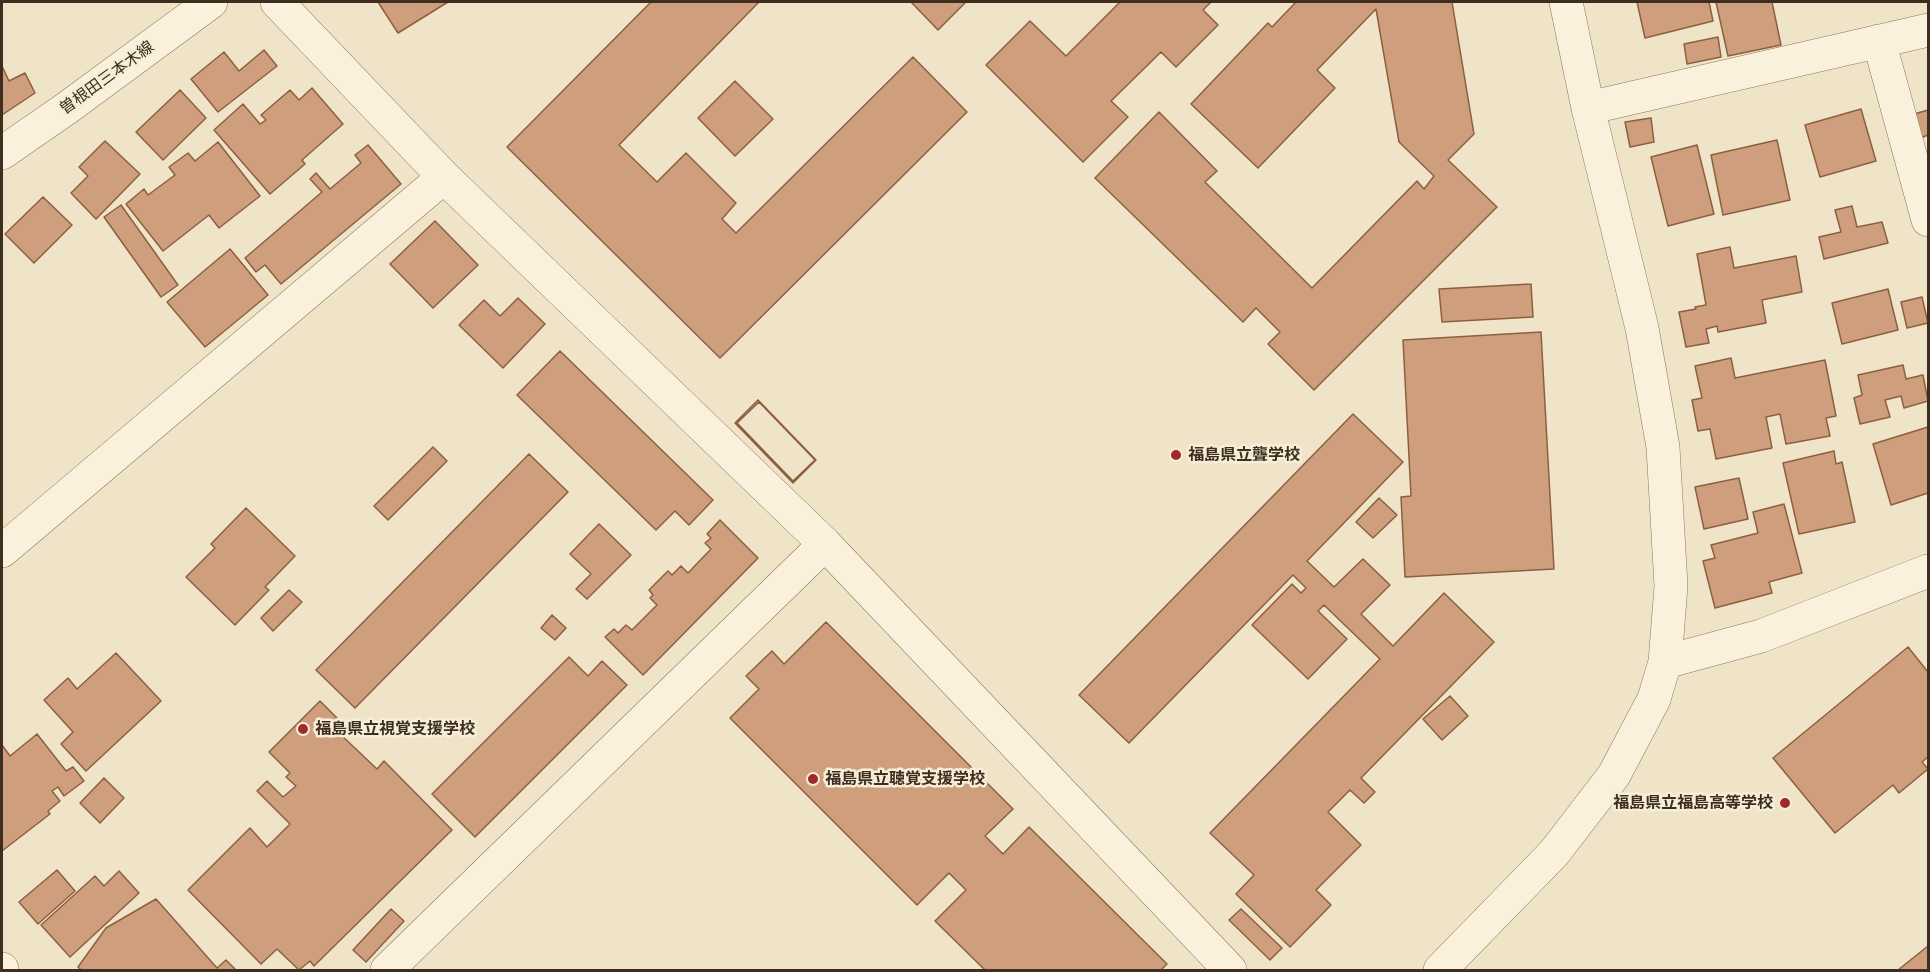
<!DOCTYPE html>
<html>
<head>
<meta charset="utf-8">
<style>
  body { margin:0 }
  #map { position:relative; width:1930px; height:972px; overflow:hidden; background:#f0e4c8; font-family:Literata,serif }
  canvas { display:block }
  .frame { position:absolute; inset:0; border:3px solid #3d2e20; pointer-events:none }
</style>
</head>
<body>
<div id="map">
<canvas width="1930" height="972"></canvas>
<div class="frame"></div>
</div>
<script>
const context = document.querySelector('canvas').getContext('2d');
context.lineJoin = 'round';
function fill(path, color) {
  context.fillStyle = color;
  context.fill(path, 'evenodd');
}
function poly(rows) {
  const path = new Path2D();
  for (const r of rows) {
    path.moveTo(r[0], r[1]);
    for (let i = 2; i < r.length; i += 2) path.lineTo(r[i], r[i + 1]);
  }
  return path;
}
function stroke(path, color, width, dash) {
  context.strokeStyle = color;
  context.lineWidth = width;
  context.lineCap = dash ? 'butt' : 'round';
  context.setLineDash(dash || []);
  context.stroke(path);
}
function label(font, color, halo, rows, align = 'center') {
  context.font = font + ' Literata,"Noto Sans JP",serif';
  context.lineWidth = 5;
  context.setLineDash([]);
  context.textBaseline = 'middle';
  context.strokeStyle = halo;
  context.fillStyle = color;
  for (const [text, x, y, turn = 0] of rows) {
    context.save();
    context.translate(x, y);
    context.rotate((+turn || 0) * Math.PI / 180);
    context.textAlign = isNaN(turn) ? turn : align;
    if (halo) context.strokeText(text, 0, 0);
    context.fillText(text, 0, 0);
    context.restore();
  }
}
const building = poly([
  [378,2,448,2,398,33,378,2],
  [651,2,759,2,619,145,657,182,686,153,736,203,722,219,736,233,913,57,967,112,720,358,507,147,651,2],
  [911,2,966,2,938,30,911,2],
  [1120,2,1211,2,1203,10,1218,25,1176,67,1161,52,1111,101,1128,117,1083,162,986,65,1030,21,1066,56,1120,2],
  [1296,2,1452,2,1474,134,1448,160,1497,207,1314,390,1268,344,1280,332,1256,308,1243,322,1095,178,1159,112,1217,171,1205,182,1312,288,1417,181,1424,189,1434,176,1399,142,1376,9,1317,70,1335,88,1258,168,1191,104,1268,23,1272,27,1296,2],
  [1637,2,1709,2,1713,21,1645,38,1637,2],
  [1716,2,1772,2,1781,45,1728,56,1716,2],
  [1718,37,1721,57,1687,64,1684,44,1718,37],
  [264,50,277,66,218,112,191,79,224,52,239,71,264,50],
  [2,66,9,81,25,73,35,93,2,115,2,66],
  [735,81,773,119,735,156,698,118,735,81],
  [312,88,343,124,302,160,305,164,270,194,214,130,243,104,260,124,266,120,261,115,290,90,299,100,312,88],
  [180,90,206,118,163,160,136,132,180,90],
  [1861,109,1876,161,1820,177,1805,125,1861,109],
  [1928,110,1928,135,1918,139,1911,115,1928,110],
  [1651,118,1654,142,1630,147,1625,122,1651,118],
  [1777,140,1790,200,1723,215,1711,155,1777,140],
  [105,141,140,174,96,219,71,193,88,176,79,167,105,141],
  [218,142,260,196,219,228,209,215,163,251,126,204,144,189,148,195,175,175,169,167,188,153,195,161,218,142],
  [368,145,401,184,281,284,265,265,256,272,245,258,322,192,310,179,316,173,330,189,361,163,355,155,368,145],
  [1697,145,1714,214,1668,226,1651,157,1697,145],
  [43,197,72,225,34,263,5,234,43,197],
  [121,205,178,285,161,297,104,217,121,205],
  [1852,206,1857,227,1882,222,1888,243,1824,259,1819,237,1841,232,1835,210,1852,206],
  [435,221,478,265,433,308,390,264,435,221],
  [1730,247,1734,268,1796,256,1802,292,1762,300,1766,323,1718,332,1717,326,1706,329,1709,343,1686,347,1679,312,1696,309,1695,307,1706,305,1697,254,1730,247],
  [230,249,268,295,205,347,167,302,230,249],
  [1531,284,1533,317,1442,322,1439,289,1531,284],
  [1888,289,1898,330,1842,344,1832,303,1888,289],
  [1922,297,1928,323,1907,328,1901,302,1922,297],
  [518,298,545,324,503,368,459,325,484,300,500,316,518,298],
  [1541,332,1554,569,1405,577,1401,497,1411,496,1403,340,1541,332],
  [560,351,713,500,689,525,675,511,656,530,517,395,560,351],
  [1731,358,1735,378,1825,360,1836,416,1826,418,1830,436,1786,444,1780,414,1766,417,1772,448,1716,459,1710,429,1698,431,1692,400,1702,398,1695,366,1731,358],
  [1903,365,1906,379,1923,375,1928,401,1904,408,1901,396,1885,400,1890,417,1860,424,1854,398,1862,395,1858,375,1903,365],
  [758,400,816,460,793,483,735,423,758,400],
  [759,402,815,460,793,481,737,423,759,402],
  [1353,414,1403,462,1307,561,1334,587,1363,559,1390,585,1361,614,1393,646,1444,593,1494,642,1361,778,1375,792,1364,803,1350,790,1328,812,1361,845,1316,890,1331,905,1290,947,1236,894,1254,875,1210,833,1380,659,1324,605,1318,611,1347,639,1308,679,1252,625,1292,584,1301,593,1306,588,1293,575,1129,743,1079,695,1353,414],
  [1928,427,1928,493,1891,505,1873,444,1928,427],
  [433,447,447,461,388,520,374,506,433,447],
  [1834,451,1836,464,1842,462,1855,522,1799,534,1783,463,1834,451],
  [529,454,568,492,355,708,316,670,529,454],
  [1739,478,1748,519,1704,529,1695,487,1739,478],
  [1379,498,1397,515,1373,538,1356,522,1379,498],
  [1784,504,1802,573,1769,582,1772,593,1715,608,1703,561,1715,558,1711,545,1758,533,1753,512,1784,504],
  [246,508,295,556,265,587,269,590,235,625,186,577,215,548,211,544,246,508],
  [720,520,758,558,643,675,605,637,614,629,618,633,626,625,632,630,657,605,650,598,653,595,649,590,668,571,672,575,681,566,688,573,711,549,705,543,711,538,707,534,720,520],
  [599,524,631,555,587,599,576,589,591,574,570,554,599,524],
  [289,590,302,602,273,631,261,618,289,590],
  [552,615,566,628,555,640,541,628,552,615],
  [826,622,1013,809,985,836,1003,854,1029,827,1167,964,1161,970,985,970,935,921,966,890,949,873,917,905,730,718,759,689,746,676,772,651,784,664,826,622],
  [1908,647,1928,672,1928,757,1922,762,1928,769,1899,793,1893,785,1835,833,1773,758,1908,647],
  [116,653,161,701,86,771,61,744,73,732,44,700,68,678,77,689,116,653],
  [569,657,588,676,602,661,627,685,475,837,432,794,569,657],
  [1450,696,1468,716,1442,740,1423,719,1450,696],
  [320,701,345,726,339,733,377,769,384,761,452,830,314,966,310,961,299,970,277,949,261,964,188,890,250,828,267,847,290,824,257,791,267,781,283,797,296,786,286,777,290,773,269,752,320,701],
  [37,734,66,771,73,767,84,781,64,796,58,787,52,791,60,801,48,811,50,814,2,851,2,745,10,756,37,734],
  [104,778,124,798,100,823,80,803,104,778],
  [57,870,75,891,38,924,19,902,57,870],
  [119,871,139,893,70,957,41,925,95,876,104,886,119,871],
  [156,899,217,968,226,960,236,970,81,970,78,967,106,928,156,899],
  [391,909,404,921,366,962,353,950,391,909],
  [1241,909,1282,948,1270,960,1229,920,1241,909],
  [1928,946,1928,970,1898,970,1928,946]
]);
fill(building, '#cf9f7d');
stroke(building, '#8d5f41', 1.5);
const minor = poly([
  [277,2,444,177,825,544,1230,970],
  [1879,41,1928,220],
  [1588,108,1928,30],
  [2,153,67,108,211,2],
  [2,551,444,177],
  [1665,662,1761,636,1928,571],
  [2,969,2,970],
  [387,970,825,544],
  [1440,970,1554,853,1614,775,1654,699,1665,662,1671,586,1663,447,1642,328,1588,108,1566,2]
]);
stroke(minor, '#8d765c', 34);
stroke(minor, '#faf1dc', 33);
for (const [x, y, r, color] of [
  [1176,455,6,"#9e2a2b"],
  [303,729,6,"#9e2a2b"],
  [813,779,6,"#9e2a2b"],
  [1785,803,6,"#9e2a2b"]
]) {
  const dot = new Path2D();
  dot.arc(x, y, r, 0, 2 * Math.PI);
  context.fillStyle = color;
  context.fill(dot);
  stroke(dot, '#f7eed8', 2);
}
label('16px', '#3d2e20', '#f7eed8', [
  ["曽根田三本木線",107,78,-36]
]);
label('bold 16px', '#3d2e20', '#f7eed8', [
  ["福島県立聾学校",1188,455],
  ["福島県立視覚支援学校",315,729],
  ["福島県立聴覚支援学校",825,779],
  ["福島県立福島高等学校",1773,803,"right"]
], 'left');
</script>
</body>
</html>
